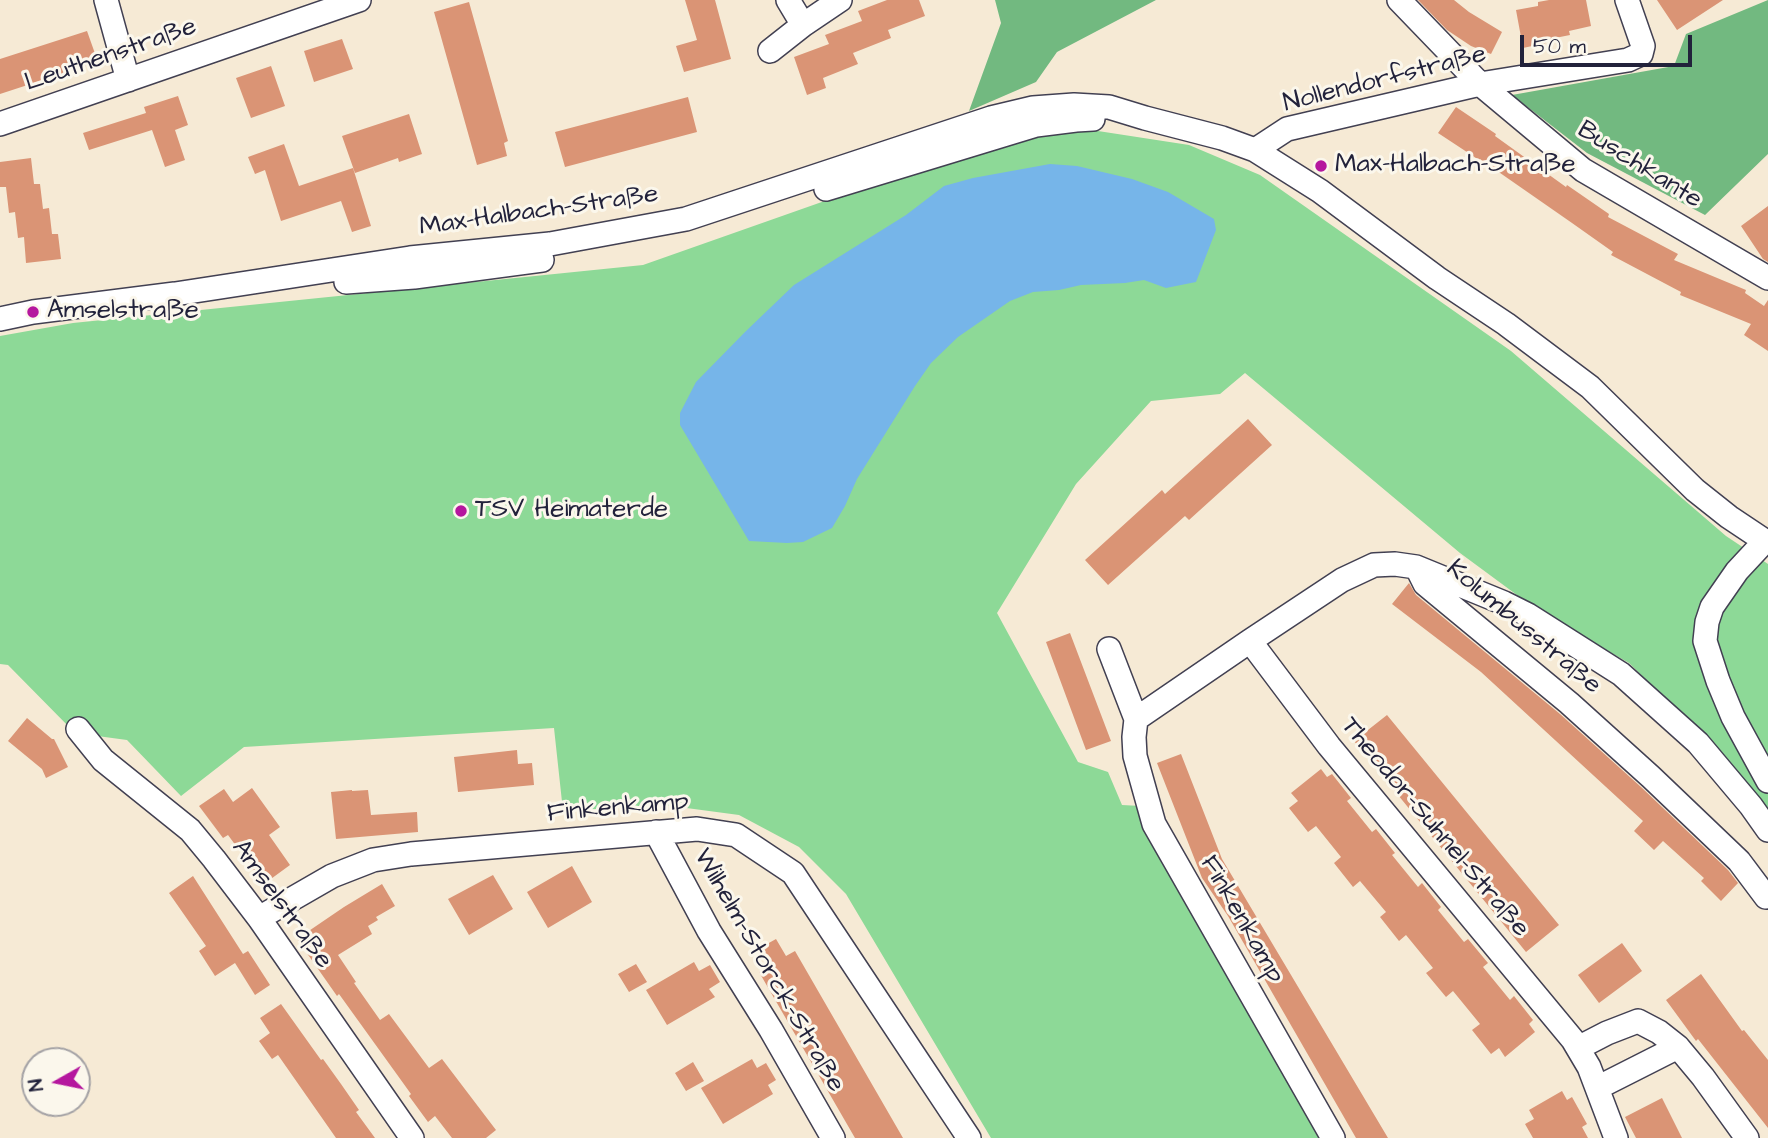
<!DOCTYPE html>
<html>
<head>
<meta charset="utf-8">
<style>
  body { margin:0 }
  #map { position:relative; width:1768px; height:1138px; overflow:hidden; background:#f6ead5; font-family:"Architects Daughter",sans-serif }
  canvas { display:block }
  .north { position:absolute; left:21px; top:1047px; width:70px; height:70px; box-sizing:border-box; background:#fbf7ec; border:2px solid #a4a2a5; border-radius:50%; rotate:261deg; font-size:19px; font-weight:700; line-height:28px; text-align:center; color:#22223b }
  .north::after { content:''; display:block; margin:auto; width:24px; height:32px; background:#b5179e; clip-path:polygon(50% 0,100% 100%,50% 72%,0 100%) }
  .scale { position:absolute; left:1520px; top:35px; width:172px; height:32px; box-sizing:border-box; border:4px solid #22223b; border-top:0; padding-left:9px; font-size:21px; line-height:24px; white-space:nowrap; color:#22223b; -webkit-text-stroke:5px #fbf7ec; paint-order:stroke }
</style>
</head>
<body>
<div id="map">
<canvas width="1768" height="1138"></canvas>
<div class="north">N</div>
<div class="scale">50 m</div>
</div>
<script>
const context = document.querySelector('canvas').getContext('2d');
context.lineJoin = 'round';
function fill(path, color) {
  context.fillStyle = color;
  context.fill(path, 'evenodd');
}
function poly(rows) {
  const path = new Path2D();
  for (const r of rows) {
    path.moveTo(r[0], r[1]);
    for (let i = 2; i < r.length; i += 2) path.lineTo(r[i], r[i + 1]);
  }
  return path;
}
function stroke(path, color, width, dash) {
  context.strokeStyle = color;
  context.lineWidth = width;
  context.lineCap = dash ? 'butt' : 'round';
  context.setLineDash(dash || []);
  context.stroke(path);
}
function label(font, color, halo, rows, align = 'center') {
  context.font = font + ' "Architects Daughter",sans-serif';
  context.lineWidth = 6;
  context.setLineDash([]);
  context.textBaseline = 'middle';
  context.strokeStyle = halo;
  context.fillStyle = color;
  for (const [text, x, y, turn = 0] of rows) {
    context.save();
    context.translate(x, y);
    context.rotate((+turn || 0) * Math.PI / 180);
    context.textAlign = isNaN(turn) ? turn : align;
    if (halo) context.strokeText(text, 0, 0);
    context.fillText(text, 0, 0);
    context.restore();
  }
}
fill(poly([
  [1046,123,1189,145,1260,175,1511,351,1726,536,1768,564,1768,808,1687,720,1629,663,1540,612,1460,553,1245,373,1220,394,1151,401,1076,484,997,613,1078,762,1108,772,1122,805,1141,806,1322,1138,991,1138,846,894,799,847,739,815,664,805,563,811,554,728,244,747,181,796,127,740,75,733,8,665,0,664,0,336,73,323,643,265]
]), '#8dd997');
fill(poly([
  [995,0,1156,0,1057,52,1036,82,969,111,1001,23],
  [1768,0,1768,154,1705,215,1587,153,1512,95,1674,66,1686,34]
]), '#72b980');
fill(poly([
  [1050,164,1077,166,1132,179,1168,192,1214,219,1216,230,1196,282,1166,288,1144,280,1125,283,1081,285,1059,290,1033,292,1010,301,958,337,931,363,915,386,857,479,845,506,832,528,803,542,787,543,749,541,680,425,680,413,696,382,745,332,794,285,906,215,944,186,973,178]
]), '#76b5e9');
fill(poly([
  [685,0,715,0,731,59,684,72,676,46,697,40],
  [887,0,919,0,925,16,888,30,891,38,853,53,858,64,823,78,826,88,807,95,794,57,829,44,825,35,862,21,858,11],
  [1418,0,1454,0,1469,12,1502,32,1491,54,1471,46,1447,30],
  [1549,0,1586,0,1591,26,1569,31,1570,35,1545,40,1546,43,1523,48,1516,10,1538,6,1538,2],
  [1657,0,1723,0,1677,30],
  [469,2,508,141,504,143,507,156,477,165,434,12],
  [87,31,98,62,0,94,0,59],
  [342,39,353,69,314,82,304,51],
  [271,66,285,106,251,118,236,78],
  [178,96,188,125,175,130,185,160,165,167,152,130,89,150,83,133,146,113,144,107],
  [688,97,697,132,565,167,555,132],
  [1456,107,1496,134,1495,136,1566,187,1567,185,1609,214,1608,217,1678,254,1674,260,1746,290,1745,293,1764,306,1768,300,1768,351,1744,335,1751,324,1680,295,1681,292,1611,255,1613,252,1572,223,1480,159,1479,160,1438,133],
  [409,114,422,154,399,162,398,158,355,173,342,136],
  [284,144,299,186,353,168,371,226,352,232,341,201,281,221,265,170,255,174,248,157],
  [31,158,34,184,40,184,43,209,49,208,52,234,58,234,61,259,26,263,24,237,18,238,15,212,9,213,6,187,0,187,0,162],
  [1768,206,1768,262,1763,259,1741,226],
  [1248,419,1272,445,1189,520,1185,516,1108,585,1085,560,1162,490,1165,494],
  [1409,583,1416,595,1560,714,1641,787,1728,870,1738,883,1721,901,1701,881,1704,878,1663,841,1654,850,1634,831,1643,821,1481,672,1392,604],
  [1070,633,1111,741,1086,750,1046,642],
  [1387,715,1559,925,1526,952,1354,741],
  [27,718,52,739,54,739,68,767,46,778,42,769,8,741],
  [517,750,518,764,532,763,534,785,458,792,454,757],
  [1181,754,1222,859,1388,1138,1356,1138,1228,916,1202,878,1157,763],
  [1321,769,1327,777,1332,774,1351,798,1347,801,1372,832,1376,829,1395,853,1392,855,1418,887,1422,883,1441,907,1438,910,1464,942,1468,939,1488,963,1483,967,1510,1000,1514,996,1533,1020,1529,1024,1535,1032,1505,1057,1499,1048,1491,1054,1472,1030,1480,1024,1453,991,1446,997,1426,973,1433,968,1406,935,1399,941,1380,917,1386,912,1360,881,1353,887,1334,863,1341,857,1316,826,1308,832,1289,808,1298,801,1291,793],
  [252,788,280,827,269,835,290,865,264,884,228,835,223,838,199,806,224,789,233,802],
  [352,790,352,791,368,790,371,815,417,812,418,832,336,839,331,792],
  [572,866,592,902,548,928,527,892],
  [493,875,513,909,469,935,448,899],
  [193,876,243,954,248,951,270,985,255,995,235,963,215,976,199,951,206,946,169,893],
  [382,884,395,906,376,917,378,920,368,926,372,934,338,955,356,982,354,983,380,1020,389,1014,429,1068,442,1059,496,1130,486,1138,452,1138,435,1116,428,1122,409,1096,411,1094,339,994,337,996,297,939,344,907],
  [776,939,786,956,795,951,903,1138,855,1138,759,972,768,966,758,949],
  [1622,943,1642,971,1599,1003,1578,975],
  [694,962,699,971,710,965,720,982,709,989,715,997,667,1025,646,990],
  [636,964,647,982,629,992,618,974],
  [1701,974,1742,1031,1744,1030,1768,1060,1768,1128,1698,1039,1696,1041,1666,1000],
  [281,1004,321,1060,323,1059,341,1084,359,1110,356,1112,375,1138,336,1138,278,1055,272,1059,259,1041,270,1033,260,1018],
  [752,1059,757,1068,766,1063,776,1080,768,1085,773,1094,723,1124,701,1088],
  [693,1062,704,1081,686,1091,675,1073],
  [1562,1091,1567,1100,1572,1097,1587,1124,1582,1127,1588,1138,1533,1138,1525,1124,1534,1119,1529,1110],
  [1662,1098,1682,1138,1636,1138,1625,1117]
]), '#da9475');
const minor = poly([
  [106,0,128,80],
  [788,0,803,25,840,0],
  [1399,0,1480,84,1583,170,1768,278],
  [770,51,803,25],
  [0,124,359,0],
  [1255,150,1287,129,1480,84,1628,60,1641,54,1643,46,1627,0],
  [826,189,1036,125,1076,120,1093,119],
  [346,282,414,277,542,260],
  [0,319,33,312,175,294,410,258,550,244,686,219,991,118,1033,108,1074,105,1109,107,1145,118,1222,138,1255,150,1320,191,1437,278,1506,324,1590,387,1695,490,1729,517,1768,543],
  [1764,542,1737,571,1712,607,1707,622,1705,641,1718,681,1733,717,1768,781],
  [1418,570,1425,584,1569,703,1651,777,1739,861,1766,897],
  [1250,641,1329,746,1573,1040,1589,1067,1616,1138],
  [1109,649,1136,719,1134,737,1135,756,1154,824,1333,1138],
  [1136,719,1250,641,1342,580,1374,565,1395,564,1416,567,1504,603,1528,615,1621,674,1698,743,1751,806,1768,830],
  [78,729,103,760,190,830,214,859,259,918,412,1138],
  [656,832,709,931,771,1030,833,1138],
  [259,918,332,876,373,860,411,854,697,829,736,835,793,873,969,1138],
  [1578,1048,1607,1033,1638,1021,1659,1032,1678,1047,1703,1077,1747,1138],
  [1597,1088,1678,1047]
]);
stroke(minor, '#424052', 26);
stroke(minor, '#fff', 23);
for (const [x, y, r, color] of [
  [1321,166,7,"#b5179e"],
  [33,312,7,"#b5179e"],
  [461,511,7,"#b5179e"]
]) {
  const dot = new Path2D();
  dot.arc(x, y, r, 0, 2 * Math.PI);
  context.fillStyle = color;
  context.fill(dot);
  stroke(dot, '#fbf7ec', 2.5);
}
label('26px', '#22223b', '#fbf7ec', [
  ["Leuthenstraße",111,56,-19],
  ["Nollendorfstraße",1385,80,-14],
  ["Buschkante",1639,166,32],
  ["Max-Halbach-Straße",539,212,-8],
  ["Kolumbusstraße",1523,628,40],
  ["Finkenkamp",618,809,-5],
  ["Theodor-Suhnel-Straße",1434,828,50],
  ["Amselstraße",281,905,54],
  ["Finkenkamp",1241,920,60],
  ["Wilhelm-Storck-Straße",768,971,60]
]);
label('26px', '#22223b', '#fbf7ec', [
  ["Max-Halbach-Straße",1335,166],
  ["Amselstraße",47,312],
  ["TSV Heimaterde",475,511]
], 'left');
</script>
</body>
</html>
